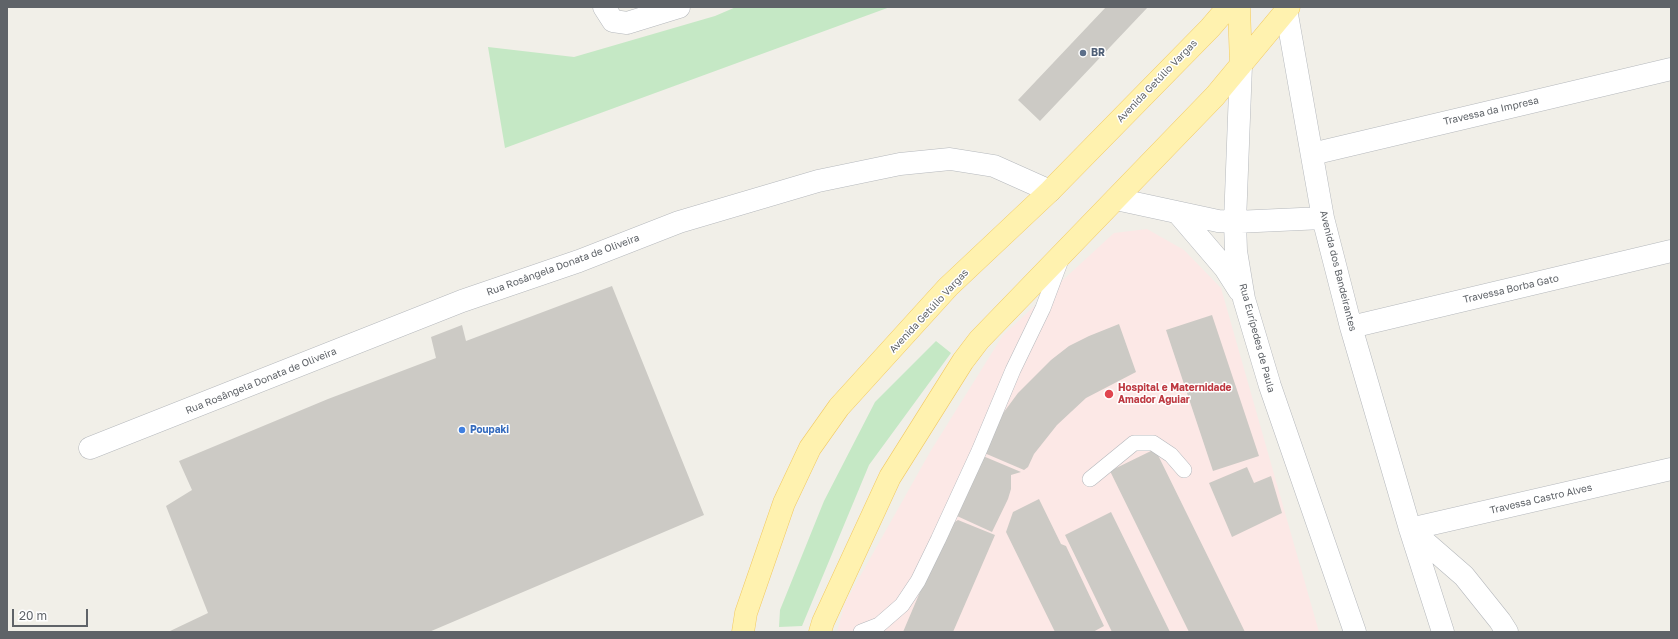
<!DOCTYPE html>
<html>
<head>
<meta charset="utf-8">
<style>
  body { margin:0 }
  #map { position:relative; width:1678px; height:639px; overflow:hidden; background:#f1efe8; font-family:"Golos Text",sans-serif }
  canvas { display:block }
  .frame { position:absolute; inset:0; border:8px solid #5f6368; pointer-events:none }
  .scale { position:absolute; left:12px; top:609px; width:76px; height:18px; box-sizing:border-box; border:2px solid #5f6368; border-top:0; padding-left:5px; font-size:12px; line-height:14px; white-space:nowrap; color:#5f6368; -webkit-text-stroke:3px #fff; paint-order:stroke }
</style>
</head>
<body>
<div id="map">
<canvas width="1678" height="639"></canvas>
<div class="frame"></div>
<div class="scale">20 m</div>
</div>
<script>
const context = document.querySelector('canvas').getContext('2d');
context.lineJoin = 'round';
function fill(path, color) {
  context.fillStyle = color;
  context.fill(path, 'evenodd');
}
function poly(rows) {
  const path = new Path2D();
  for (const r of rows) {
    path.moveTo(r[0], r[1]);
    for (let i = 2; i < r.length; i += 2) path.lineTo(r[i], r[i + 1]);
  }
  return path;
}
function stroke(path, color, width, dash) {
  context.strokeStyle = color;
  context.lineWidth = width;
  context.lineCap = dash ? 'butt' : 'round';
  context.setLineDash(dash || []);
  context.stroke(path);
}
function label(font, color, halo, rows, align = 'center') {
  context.font = font + ' "Golos Text",sans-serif';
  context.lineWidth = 3;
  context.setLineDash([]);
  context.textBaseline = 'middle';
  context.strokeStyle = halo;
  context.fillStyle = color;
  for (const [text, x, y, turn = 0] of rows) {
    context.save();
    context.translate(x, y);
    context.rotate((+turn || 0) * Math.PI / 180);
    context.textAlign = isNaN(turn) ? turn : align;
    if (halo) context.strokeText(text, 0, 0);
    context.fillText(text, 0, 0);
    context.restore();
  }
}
fill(poly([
  [1147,229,1184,250,1221,288,1319,632,837,632,845,603,930,452,1003,335,1114,233]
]), '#fce8e6');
fill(poly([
  [736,7,890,7,505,148,488,47,574,57,715,16],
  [936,341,951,353,869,465,802,626,779,627,780,610,824,501,875,402]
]), '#c5e8c5');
fill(poly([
  [1106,7,1148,7,1040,121,1018,100],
  [612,286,704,515,429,632,168,632,208,613,166,506,192,490,179,461,328,399,436,358,431,337,462,325,466,341],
  [1212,315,1259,456,1213,471,1166,330],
  [1119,324,1136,372,1086,398,1057,425,1034,454,1028,467,1024,470,982,452,1001,416,1018,393,1051,360,1069,346,1089,336],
  [1155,449,1245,632,1189,632,1110,471],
  [983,456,1021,472,1011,475,1011,489,1008,499,992,532,957,516],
  [1247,467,1254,483,1271,476,1282,513,1232,537,1209,483],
  [1039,499,1061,544,1066,546,1104,626,1093,632,1055,632,1006,532,1013,512],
  [1111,512,1170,632,1112,632,1065,535],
  [958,520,995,535,953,632,903,632,948,526]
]), '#cccac5');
const lane = poly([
  [1090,479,1134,443,1153,443,1171,455,1184,470],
  [861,632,879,625,902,605,918,581,938,540,979,451,1013,370,1043,308,1061,260]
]);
const street = poly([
  [604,7,613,21,627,23,679,7],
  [1286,9,1323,218,1351,327,1410,529,1443,632],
  [1241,65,1235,222,1236,251,1244,299,1270,386,1355,632],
  [1312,154,1671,69],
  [1116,199,1218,221,1235,222,1323,218],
  [1178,213,1225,268,1239,290],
  [1351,327,1671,251],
  [90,448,462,301,579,261,679,222,818,181,900,164,950,159,994,166,1050,191],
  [1410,529,1671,469],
  [1410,529,1464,576,1500,621,1507,632]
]);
const primary = poly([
  [1239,7,1241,65],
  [743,632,746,613,784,503,810,448,839,407,948,287,1050,191,1210,28,1228,7],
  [820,632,823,622,890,477,963,361,979,340,1215,96,1289,7]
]);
stroke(lane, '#b5b8bc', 16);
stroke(street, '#b5b8bc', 23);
stroke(primary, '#f2c960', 23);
stroke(lane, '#fff', 15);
stroke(street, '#fff', 22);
stroke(primary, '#fff2af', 22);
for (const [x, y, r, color] of [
  [1083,53,4,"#5c6f8a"],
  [1109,394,5,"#e0444e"],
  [462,430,4,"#3f7fe0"]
]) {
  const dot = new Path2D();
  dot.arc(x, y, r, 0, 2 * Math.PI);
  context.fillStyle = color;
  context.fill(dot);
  stroke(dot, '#fff', 1.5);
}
label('bold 10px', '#4e5e75', '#fff', [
  ["BR",1091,53]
], 'left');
label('10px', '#5f6368', '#fff', [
  ["Avenida Getúlio Vargas",1157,81,-46],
  ["Travessa da Impresa",1491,111,-13],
  ["Rua Rosângela Donata de Oliveira",563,265,-20],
  ["Avenida dos Bandeirantes",1338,271,76],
  ["Travessa Borba Gato",1511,289,-13],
  ["Avenida Getúlio Vargas",929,311,-47],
  ["Rua Eurípedes de Paula",1257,338,75],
  ["Rua Rosângela Donata de Oliveira",261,381,-22],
  ["Travessa Castro Alves",1541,499,-13]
]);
label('bold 10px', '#be3a42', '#fff', [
  ["Hospital e Maternidade",1118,388],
  ["Amador Aguiar",1118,400]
], 'left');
label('bold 10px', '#366cbe', '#fff', [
  ["Poupaki",470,430]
], 'left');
</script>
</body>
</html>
